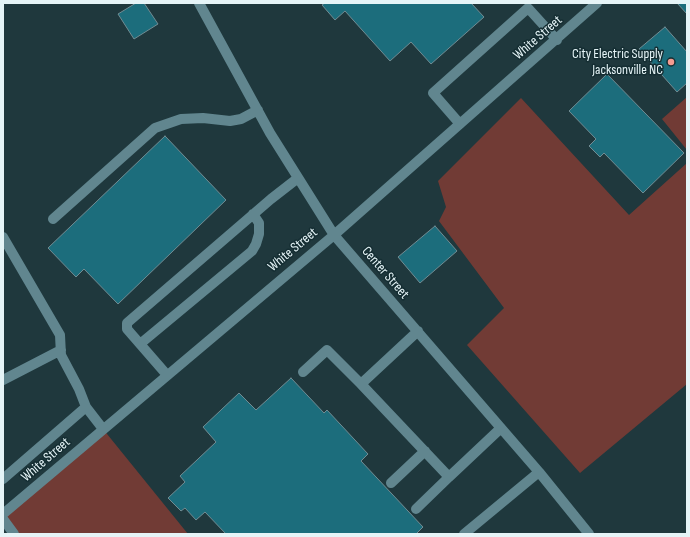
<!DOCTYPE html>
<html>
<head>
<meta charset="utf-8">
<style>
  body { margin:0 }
  #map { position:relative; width:690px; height:537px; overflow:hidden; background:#1f383d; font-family:"Sofia Sans Condensed",sans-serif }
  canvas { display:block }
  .frame { position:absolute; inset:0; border:4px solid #e5f4f7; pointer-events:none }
</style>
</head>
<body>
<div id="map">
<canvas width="690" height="537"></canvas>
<div class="frame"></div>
</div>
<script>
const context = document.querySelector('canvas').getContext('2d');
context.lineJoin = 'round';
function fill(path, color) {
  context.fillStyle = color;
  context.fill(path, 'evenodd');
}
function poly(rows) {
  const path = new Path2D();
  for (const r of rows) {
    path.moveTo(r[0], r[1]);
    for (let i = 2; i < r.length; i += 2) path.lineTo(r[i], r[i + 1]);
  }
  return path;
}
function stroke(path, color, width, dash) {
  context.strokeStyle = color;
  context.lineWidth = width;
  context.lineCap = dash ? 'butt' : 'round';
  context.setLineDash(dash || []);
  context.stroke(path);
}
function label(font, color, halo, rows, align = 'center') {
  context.font = font + ' "Sofia Sans Condensed",sans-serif';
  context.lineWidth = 3;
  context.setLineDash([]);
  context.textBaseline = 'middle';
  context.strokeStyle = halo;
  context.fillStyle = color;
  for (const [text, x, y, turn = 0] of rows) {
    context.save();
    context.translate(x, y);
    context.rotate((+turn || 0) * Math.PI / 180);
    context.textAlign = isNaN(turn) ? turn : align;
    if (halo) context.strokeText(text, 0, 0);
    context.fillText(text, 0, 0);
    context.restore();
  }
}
fill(poly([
  [687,97,687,150,662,119],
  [521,98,629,215,687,163,687,384,580,473,467,345,504,308,439,221,446,207,438,181],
  [103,429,188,534,15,534,3,514]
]), '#713b35');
const building = poly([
  [136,3,144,3,158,24,134,39,118,14,136,3],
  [325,3,471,3,484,17,431,64,411,42,390,61,345,11,335,20,322,5,325,3],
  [677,3,687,3,687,14,677,3],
  [665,27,687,52,687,83,677,92,639,49,665,27],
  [607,74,684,153,643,193,604,153,600,157,589,146,596,139,569,111,607,74],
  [165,136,226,200,118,304,84,269,76,277,48,248,165,136],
  [435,226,457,251,420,283,398,257,435,226],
  [291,378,324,413,327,410,368,454,361,461,423,527,416,534,226,534,205,512,196,520,185,508,181,511,168,498,185,482,180,476,216,442,203,427,239,393,256,410,291,378]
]);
fill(building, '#1c6d7c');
stroke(building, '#718c93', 1);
stroke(poly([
  [199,3,270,133,334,235,539,472,589,534],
  [460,124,433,93,528,8,557,40],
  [53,219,155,128,181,119,203,118,230,121,241,119,258,110],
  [3,237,60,335,61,355,79,389,86,407,3,479],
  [418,331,361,384,449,477,501,428],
  [140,344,252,251,256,244,259,234,259,223,253,214],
  [303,372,327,350,361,384],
  [167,375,127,329,127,323,271,199,298,178],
  [3,380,61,350],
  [86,407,103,429],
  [391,483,425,451],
  [416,509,449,477],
  [3,514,334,235,597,3],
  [3,519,14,534],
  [464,534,539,472]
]), '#61868f', 10);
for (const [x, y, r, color] of [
  [671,62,4,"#f59c91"]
]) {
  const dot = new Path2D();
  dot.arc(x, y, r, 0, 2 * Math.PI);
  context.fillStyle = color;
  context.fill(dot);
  stroke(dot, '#152e33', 1.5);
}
label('14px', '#e5f4f7', '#152e33', [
  ["White Street",538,38,-41],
  ["White Street",293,250,-40],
  ["Center Street",385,273,49],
  ["White Street",46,460,-41]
]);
label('14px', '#e5f4f7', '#152e33', [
  ["City Electric Supply",663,54],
  ["Jacksonville NC",663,70]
], 'right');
</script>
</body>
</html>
